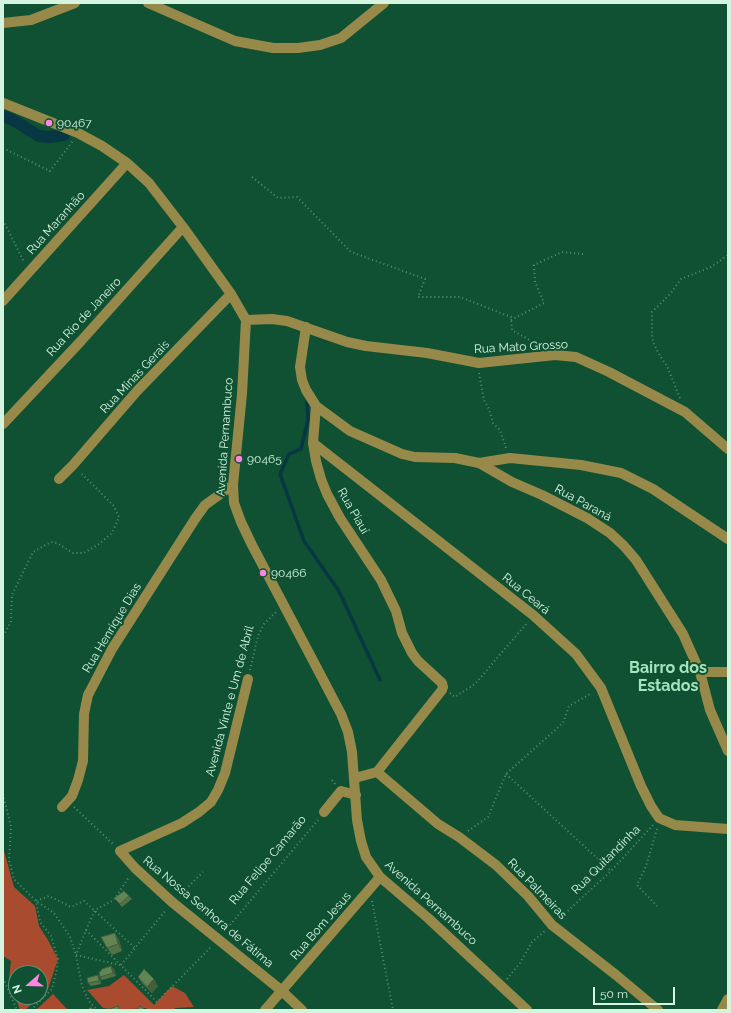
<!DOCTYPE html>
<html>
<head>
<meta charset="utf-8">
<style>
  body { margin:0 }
  #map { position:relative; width:731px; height:1013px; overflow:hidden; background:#0f5132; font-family:Raleway,sans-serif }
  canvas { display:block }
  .frame { position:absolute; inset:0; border:4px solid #d5f4e0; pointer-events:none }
  .north { position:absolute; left:8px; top:965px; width:40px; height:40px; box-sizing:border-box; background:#0f5132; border:1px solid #5e9278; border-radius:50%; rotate:250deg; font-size:11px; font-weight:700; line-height:16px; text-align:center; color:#d5f4e0 }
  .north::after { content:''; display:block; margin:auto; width:14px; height:18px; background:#fe85e0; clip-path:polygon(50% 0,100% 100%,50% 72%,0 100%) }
  .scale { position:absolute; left:593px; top:987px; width:82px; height:18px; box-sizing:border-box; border:2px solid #d5f4e0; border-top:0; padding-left:5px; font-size:12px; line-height:14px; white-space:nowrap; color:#d5f4e0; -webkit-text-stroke:3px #0f5132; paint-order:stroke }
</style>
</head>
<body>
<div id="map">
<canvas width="731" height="1013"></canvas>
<div class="frame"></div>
<div class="north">N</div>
<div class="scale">50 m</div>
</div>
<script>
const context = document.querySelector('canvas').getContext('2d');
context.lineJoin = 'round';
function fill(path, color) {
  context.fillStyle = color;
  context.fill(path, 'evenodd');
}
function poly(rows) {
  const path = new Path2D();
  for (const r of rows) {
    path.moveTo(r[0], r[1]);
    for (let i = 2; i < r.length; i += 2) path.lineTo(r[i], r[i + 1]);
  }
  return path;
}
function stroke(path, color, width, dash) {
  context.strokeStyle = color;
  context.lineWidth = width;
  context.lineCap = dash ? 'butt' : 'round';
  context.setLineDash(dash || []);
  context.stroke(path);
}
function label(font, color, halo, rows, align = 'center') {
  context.font = font + ' Raleway,sans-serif';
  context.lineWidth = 4;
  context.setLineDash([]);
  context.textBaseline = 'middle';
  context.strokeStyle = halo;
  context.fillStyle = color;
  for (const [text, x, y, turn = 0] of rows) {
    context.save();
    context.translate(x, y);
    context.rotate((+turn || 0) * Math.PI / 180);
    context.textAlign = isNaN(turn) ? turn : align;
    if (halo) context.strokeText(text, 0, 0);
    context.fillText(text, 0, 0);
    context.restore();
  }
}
fill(poly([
  [3,847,14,887,35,906,39,926,48,940,58,959,48,989,40,997,40,973,16,973,16,997,40,997,25,1010,20,1010,9,979,11,961,3,956],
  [124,975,154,1005,172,986,185,993,194,1007,175,1008,174,1010,148,1010,146,1008,117,1010,103,1008,87,990,109,986],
  [53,994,68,1010,36,1010]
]), '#a84b2f');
stroke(poly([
  [307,402,308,420,301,449,289,454,280,474,304,541,339,591,380,680]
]), '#063742', 3.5);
stroke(poly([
  [3,116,13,120,39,136,49,137,64,135]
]), '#063742', 12);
stroke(poly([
  [3,148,50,171,73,141],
  [252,177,278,198,297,197,351,252,425,279,418,297,460,297,511,317,512,330,540,346],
  [3,220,24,262],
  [511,320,544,303,535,282,534,265,562,252,583,254],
  [479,373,484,400,489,409,493,423,500,430,506,448],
  [680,398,667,366,660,356,653,342,652,335,652,312,670,294,681,279,711,267,728,255],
  [3,636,11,622,12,595,33,552,51,542,57,543,73,553,84,553,99,544,112,533,119,517,113,505,80,472],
  [250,670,258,636,264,624,276,612],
  [450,693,455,697,475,684,527,623],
  [506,774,611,871],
  [332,780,335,784],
  [3,794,11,827,9,860,14,879,36,901,54,913,70,937,76,955,82,986,89,1001,97,1010],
  [74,807,113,844],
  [657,829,646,866,637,885,657,906],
  [468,831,488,817,506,774,563,723,569,706,592,693],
  [180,895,203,872],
  [372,901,393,1010],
  [559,919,611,871,653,825],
  [86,930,157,1002,211,947],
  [225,931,318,820],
  [120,965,76,955,86,930,95,910,114,900,129,877],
  [121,965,166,910],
  [3,978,17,1010],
  [507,979,520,963,532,942,545,931],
  [31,1010,52,989,57,969,58,959,51,936,40,922,36,901,49,896,71,907,84,901,135,948]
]), '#598e73', 2, [1, 3]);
stroke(poly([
  [148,3,235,41,273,48,298,48,320,45,341,38,384,3],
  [3,23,31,20,75,3],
  [3,103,78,133,102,146,127,163,149,183,183,227,231,294,246,320,242,394,233,485,234,503,241,522,252,545,319,672,341,714,348,732,352,752,357,820,361,841,366,857,380,877,428,918,527,1010],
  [3,301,127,163],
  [246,320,272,319,287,321,347,342,366,346,427,353,479,363,555,355,576,357,609,372,685,412,728,449],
  [306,327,300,367,302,380,306,390,316,406,313,443,316,461,321,479,327,494,340,518,381,580,396,611,402,633,412,653,418,661,442,683,443,687,442,690,377,772],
  [316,406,350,431,402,454,415,457,455,458,479,463,512,482,542,495,587,518,610,533,624,546,636,560,683,634,700,672,710,710,728,751],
  [3,424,81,341,183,227],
  [313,443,533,615,576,654,601,688,641,786,651,806,659,818,675,825,728,829],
  [479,463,510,458,581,465,621,473,653,489,728,539],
  [59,479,73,465,137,391,231,294],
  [700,672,728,672],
  [248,679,225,773,218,790,211,802,199,812,182,823,120,851,135,868,172,902,282,991,302,1010],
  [355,778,377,772,438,824,459,837,496,865,528,896,552,925,616,975,658,1010],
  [62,807,72,796,78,780,83,761,84,714,88,695,98,676,112,649,195,519,205,505,233,485],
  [324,812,341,791,356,795],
  [265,1010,380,877],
  [722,1010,728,999]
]), '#978949', 10);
fill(poly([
  [129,896,132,899,122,907,114,898],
  [115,933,119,940,122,951,112,955,107,948],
  [114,969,116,976,102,980,100,977],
  [138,977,158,986,152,993,142,983],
  [100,978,101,984,91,986,88,983]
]), '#537248');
fill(poly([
  [115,933,119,940,122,951,118,944],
  [111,966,114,969,116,976,113,973],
  [98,975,100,978,101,984,99,981],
  [154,979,158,986,152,993,147,987]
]), '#445d3b');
const building = poly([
  [124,891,129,896,120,904,114,898,124,891],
  [115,933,118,944,107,948,101,937,115,933],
  [111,966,113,973,100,977,99,972,101,971,102,969,111,966],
  [144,969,154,979,147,987,138,977,144,969],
  [98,975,99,981,88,983,87,978,98,975],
  [118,1006,120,1010,107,1010,118,1006],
  [140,1006,145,1010,137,1010,140,1006],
  [91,1007,93,1010,87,1010,91,1007]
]);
fill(building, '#618554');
stroke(building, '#445d3b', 1);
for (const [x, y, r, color] of [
  [49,123,4,"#fe85e0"],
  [239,459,4,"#fe85e0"],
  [263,573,4,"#fe85e0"]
]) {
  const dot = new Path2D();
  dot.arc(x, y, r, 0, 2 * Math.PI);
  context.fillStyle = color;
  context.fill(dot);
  stroke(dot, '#0f5132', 1.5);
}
label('12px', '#d5f4e0', '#0f5132', [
  ["90467",57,123],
  ["90465",247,459],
  ["90466",271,573]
], 'left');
label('12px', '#d5f4e0', '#0f5132', [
  ["Rua Maranhão",56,223,-48],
  ["Rua Rio de Janeiro",84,317,-47],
  ["Rua Mato Grosso",521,347,-3],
  ["Rua Minas Gerais",135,377,-47],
  ["Avenida Pernambuco",225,437,-86],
  ["Rua Paraná",583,503,29],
  ["Rua Piauí",353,511,60],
  ["Rua Ceará",526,594,39],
  ["Rua Henrique Dias",112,628,-59],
  ["Avenida Vinte e Um de Abril",230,701,-75],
  ["Rua Felipe Camarão",268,860,-50],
  ["Rua Quitandinha",606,860,-45],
  ["Rua Palmeiras",537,889,46],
  ["Avenida Pernambuco",431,903,42],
  ["Rua Nossa Senhora de Fátima",208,912,40],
  ["Rua Bom Jesus",321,926,-49]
]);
label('bold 16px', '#a5e4bd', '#0f5132', [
  ["Bairro dos",668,668],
  ["Estados",668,686]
]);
</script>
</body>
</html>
